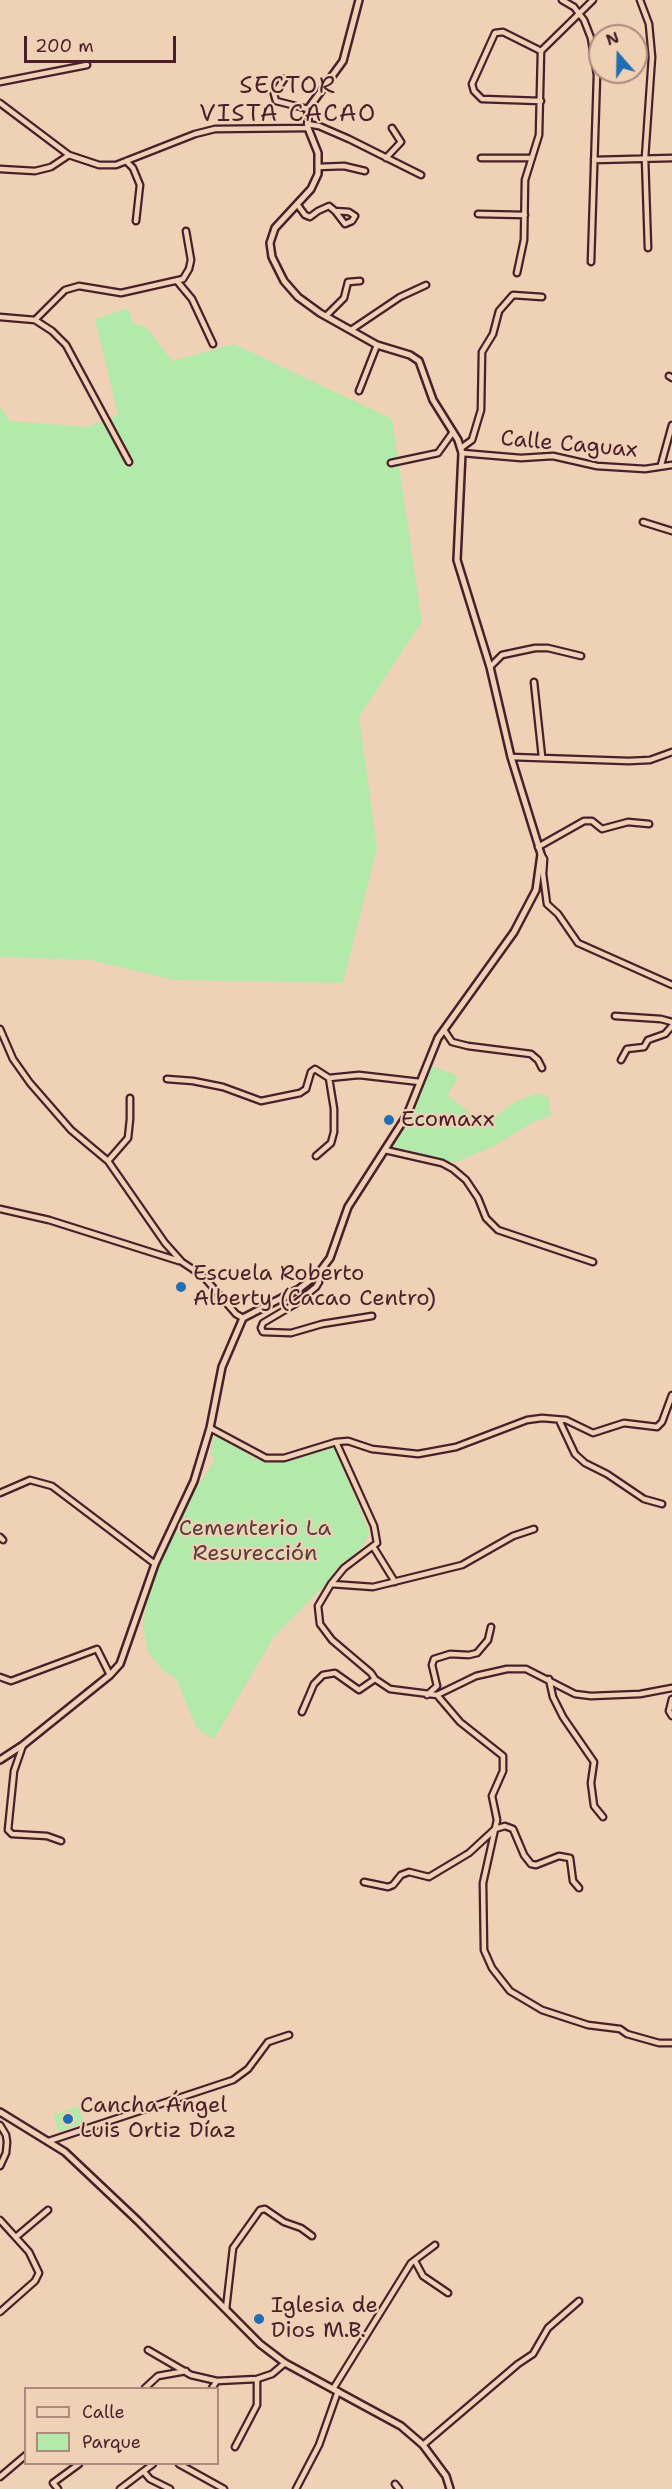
<!DOCTYPE html>
<html>
<head>
<meta charset="utf-8">
<style>
  body { margin:0 }
  #map { position:relative; width:672px; height:2489px; overflow:hidden; background:#efd1b5; font-family:"Shantell Sans",sans-serif }
  canvas { display:block }
  .legend { position:absolute; left:24px; top:2387px; width:195px; height:78px; box-sizing:border-box; background:#efd1b5; border:2px solid #ad8a7e; margin:0; padding:8px 10px; list-style:none; font-size:18px; color:#4a1f2b }
  .legend li { display:flex; align-items:center; gap:12px; height:30px }
  .legend b { width:30px; border:2px solid #ad8a7e }
  .north { position:absolute; left:588px; top:24px; width:60px; height:60px; box-sizing:border-box; background:#efd1b5; border:2px solid #ad8a7e; border-radius:50%; rotate:340deg; font-size:16px; font-weight:700; line-height:24px; text-align:center; color:#4a1f2b }
  .north::after { content:''; display:block; margin:auto; width:21px; height:27px; background:#1f6fb2; clip-path:polygon(50% 0,100% 100%,50% 72%,0 100%) }
  .scale { position:absolute; left:24px; top:36px; width:152px; height:27px; box-sizing:border-box; border:3px solid #4a1f2b; border-top:0; padding-left:8px; font-size:18px; line-height:21px; white-space:nowrap; color:#4a1f2b; -webkit-text-stroke:4px #efd1b5; paint-order:stroke }
</style>
</head>
<body>
<div id="map">
<canvas width="672" height="2489"></canvas>
<ul class="legend">
<li><b style="height:8px;background:#efd1b5"></b>Calle</li>
<li><b style="height:16px;background:#b3e9ab"></b>Parque</li>
</ul>
<div class="north">N</div>
<div class="scale">200 m</div>
</div>
<script>
const context = document.querySelector('canvas').getContext('2d');
context.lineJoin = 'round';
function fill(path, color) {
  context.fillStyle = color;
  context.fill(path, 'evenodd');
}
function poly(rows) {
  const path = new Path2D();
  for (const r of rows) {
    path.moveTo(r[0], r[1]);
    for (let i = 2; i < r.length; i += 2) path.lineTo(r[i], r[i + 1]);
  }
  return path;
}
function stroke(path, color, width, dash) {
  context.strokeStyle = color;
  context.lineWidth = width;
  context.lineCap = dash ? 'butt' : 'round';
  context.setLineDash(dash || []);
  context.stroke(path);
}
function label(font, color, halo, rows, align = 'center') {
  context.font = font + ' "Shantell Sans",sans-serif';
  context.lineWidth = 4.5;
  context.setLineDash([]);
  context.textBaseline = 'middle';
  context.strokeStyle = halo;
  context.fillStyle = color;
  for (const [text, x, y, turn = 0] of rows) {
    context.save();
    context.translate(x, y);
    context.rotate((+turn || 0) * Math.PI / 180);
    context.textAlign = isNaN(turn) ? turn : align;
    if (halo) context.strokeText(text, 0, 0);
    context.fillText(text, 0, 0);
    context.restore();
  }
}
fill(poly([
  [128,308,133,323,147,328,172,361,234,344,392,419,422,622,359,717,377,848,343,983,174,980,90,960,0,957,0,407,10,421,87,427,118,415,95,319],
  [430,1065,457,1076,457,1080,447,1095,479,1120,490,1120,515,1102,535,1094,548,1096,551,1115,532,1123,494,1146,456,1162,419,1162,385,1153,407,1121],
  [220,1434,238,1445,253,1458,269,1463,289,1461,334,1446,370,1533,362,1547,273,1638,214,1739,201,1732,195,1725,176,1678,164,1672,148,1652,143,1626,147,1595,184,1506,215,1460,210,1454,214,1437],
  [78,2106,84,2123,59,2132,53,2115]
]), '#b3e9ab');
const minor = poly([
  [562,0,574,7,584,20,591,38,597,75,591,262],
  [640,0,649,24,652,57,645,158,648,248],
  [284,79,274,94,276,101,308,109],
  [0,82,87,65],
  [541,101,482,99,474,91,472,84,495,33,503,32,541,51],
  [0,103,69,155],
  [307,124,319,126,349,139,421,175],
  [386,158,401,142,392,128],
  [481,158,531,158],
  [594,160,672,158],
  [126,161,133,168,140,185,136,221],
  [318,167,344,166,365,171],
  [0,169,35,171,51,167,69,155,99,165,116,165,195,134,215,129,308,128],
  [297,204,305,215,310,217,318,211,329,206,335,211,345,224,352,221,355,216,349,212,335,211],
  [478,214,525,215],
  [517,273,524,240,525,180,539,135,541,51,593,0],
  [177,281,192,299,213,344],
  [326,316,344,298,348,282,360,281],
  [0,317,35,320,65,290,79,286,121,293,183,279,189,269,191,260,186,231],
  [35,320,52,331,66,345,129,462],
  [351,330,400,297,426,285],
  [669,376,672,378],
  [359,391,377,345],
  [461,448,472,440,481,410,482,352,493,334,499,311,513,295,542,297],
  [462,453,521,458,553,456,597,466,645,469,672,465],
  [391,463,438,453,453,432],
  [661,465,672,425],
  [643,522,672,531],
  [490,667,502,655,535,648,548,648,581,656],
  [534,682,542,757],
  [511,757,629,761,650,760,672,752],
  [538,847,584,821,592,821,602,829,628,822,649,824],
  [541,854,544,859,543,874,547,904,558,914,578,943,672,985],
  [615,1016,661,1019,672,1022],
  [0,1029,13,1059,30,1083,71,1130,108,1161,165,1243,182,1262,203,1276,236,1314,243,1318],
  [444,1030,452,1042,468,1046,531,1054,538,1060,542,1068],
  [621,1060,627,1049,644,1047,648,1040,665,1034,672,1026],
  [167,1079,193,1081,223,1087,261,1101,300,1093,306,1089,311,1072,315,1069,329,1078,359,1075,420,1082],
  [385,1150,442,1163,453,1169,466,1180,478,1198,486,1218,498,1230,593,1262],
  [316,1156,331,1143,334,1132,334,1109,329,1078],
  [108,1161,128,1138,130,1119,130,1098],
  [0,1209,49,1220,179,1261],
  [318,1274,319,1282,316,1287,295,1304,263,1323,261,1328,263,1332,291,1333,322,1324,372,1316],
  [559,1420,575,1454,585,1463,607,1474,644,1499,662,1504],
  [210,1428,266,1458,284,1458,336,1442,348,1441,372,1449,418,1454,456,1447,527,1420,542,1418,566,1420,593,1433,624,1423,657,1427,662,1422,672,1395],
  [336,1442,374,1526,377,1543,344,1568,331,1584,318,1606,320,1624,332,1640,371,1673,375,1679,390,1689,437,1695,460,1722,503,1756,503,1771,492,1796,497,1820,483,1883,484,1950,492,1968,510,1991,542,2010,588,2025,620,2029,627,2034,659,2043,672,2043],
  [0,1493,30,1480,52,1486,155,1564],
  [0,1537,3,1540],
  [374,1548,395,1582],
  [331,1584,373,1587,462,1565,513,1536,534,1529],
  [0,1677,11,1681,97,1649,110,1675],
  [549,1679,553,1697,563,1717,594,1762,591,1783,594,1806,603,1817],
  [427,1695,437,1686,432,1665,434,1659,450,1654,469,1655,477,1653,488,1640,491,1627],
  [437,1695,476,1676,507,1669,526,1669,575,1694,591,1696,640,1694,672,1688],
  [672,1699,669,1711,672,1716],
  [302,1712,314,1684,323,1675,335,1673,359,1690,375,1679],
  [23,1745,14,1771,8,1830,12,1834,47,1836,61,1841],
  [364,1882,388,1887,393,1885,401,1875,409,1872,429,1877,469,1853,495,1829,505,1826,513,1829,524,1855,531,1864,536,1865,559,1856,570,1858,573,1881,579,1888],
  [0,2125,6,2135,7,2142,6,2153,0,2166],
  [49,2141,233,2080,248,2069,268,2042,289,2035],
  [0,2220,29,2252,39,2273,35,2281,0,2312],
  [16,2237,48,2210],
  [415,2261,423,2276,448,2293],
  [226,2309,233,2248,260,2210,265,2209,284,2222,301,2228,312,2236],
  [148,2350,191,2375,217,2381],
  [145,2388,158,2376,186,2371],
  [212,2388,217,2381,257,2379,272,2374,285,2363],
  [333,2389,411,2263,435,2245],
  [423,2445,518,2364,533,2354,548,2328,579,2301],
  [235,2447,257,2405,257,2379],
  [179,2464,224,2489],
  [144,2472,150,2479,170,2489],
  [0,2477,26,2455],
  [395,2484,399,2489],
  [58,2489,53,2483,79,2464],
  [120,2489,153,2464],
  [296,2489,319,2445,338,2391]
]);
const tertiary = poly([
  [0,1760,23,1745,110,1675,120,1664,155,1564,194,1481,210,1428,222,1367,243,1318,299,1289,318,1274,330,1258,348,1207,407,1115,438,1038,514,932,536,890,541,854,511,757,490,667,457,560,462,453,458,440,433,400,419,361,410,355,377,345,320,313,298,297,284,281,272,257,270,243,275,228,311,189,318,174,318,153,308,128,308,109,343,61,359,0],
  [0,2112,65,2152,138,2221,260,2344,285,2363,401,2426,423,2445,446,2476,450,2489]
]);
stroke(minor, '#4a1f2b', 9);
stroke(tertiary, '#4a1f2b', 10);
stroke(minor, '#efd1b5', 4.5);
stroke(tertiary, '#efd1b5', 5);
for (const [x, y, r, color] of [
  [389,1120,6,"#1f6fb2"],
  [181,1287,6,"#1f6fb2"],
  [68,2119,6,"#1f6fb2"],
  [259,2319,6,"#1f6fb2"]
]) {
  const dot = new Path2D();
  dot.arc(x, y, r, 0, 2 * Math.PI);
  context.fillStyle = color;
  context.fill(dot);
  stroke(dot, '#efd1b5', 2);
}
label('22px', '#4a1f2b', '#efd1b5', [
  ["Calle Caguax",569,445,5]
]);
label('22px', '#4a1f2b', '#efd1b5', [
  ["Ecomaxx",401,1120],
  ["Escuela Roberto",193,1274],
  ["Alberty (Cacao Centro)",193,1299],
  ["Cancha Ángel",80,2106],
  ["Luis Ortiz Díaz",80,2131],
  ["Iglesia de",271,2306],
  ["Dios M.B.",271,2331]
], 'left');
label('22px', '#5a3d3e', '#efd1b5', [
  ["Cementerio La",255,1529],
  ["Resurección",255,1554]
]);
context.letterSpacing = '1.5px';
label('24px', '#4a1f2b', '#efd1b5', [
  ["SECTOR",288,87],
  ["VISTA CACAO",288,115]
]);
context.letterSpacing = '0px';
</script>
</body>
</html>
